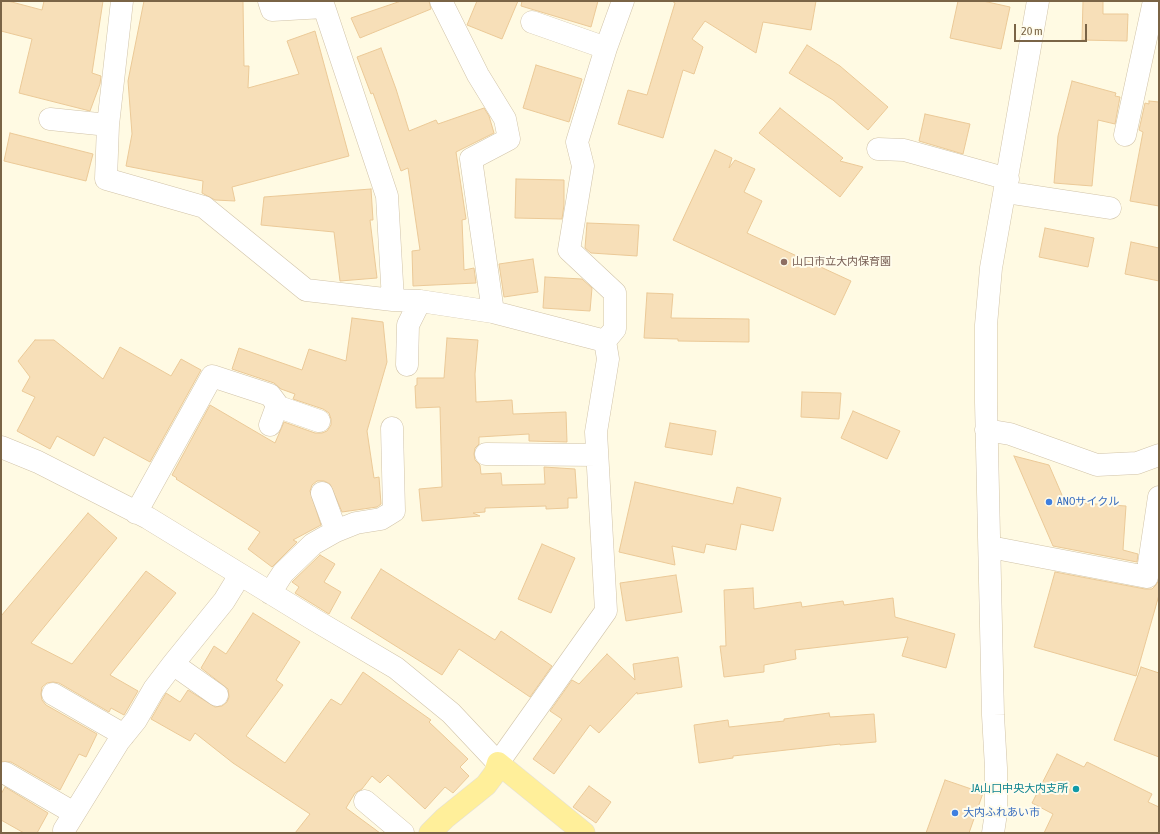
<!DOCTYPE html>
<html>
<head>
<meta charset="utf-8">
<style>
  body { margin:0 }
  #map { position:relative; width:1160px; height:834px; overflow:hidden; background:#fffae3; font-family:"Asap Condensed",sans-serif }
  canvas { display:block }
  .frame { position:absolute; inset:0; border:2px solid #7a6446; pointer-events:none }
  .scale { position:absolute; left:1014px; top:24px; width:73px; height:18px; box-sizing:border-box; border:2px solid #7a6446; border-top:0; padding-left:5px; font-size:12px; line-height:14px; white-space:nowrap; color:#7a6446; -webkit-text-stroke:3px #fffcec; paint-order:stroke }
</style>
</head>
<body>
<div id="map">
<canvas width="1160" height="834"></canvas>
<div class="frame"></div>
<div class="scale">20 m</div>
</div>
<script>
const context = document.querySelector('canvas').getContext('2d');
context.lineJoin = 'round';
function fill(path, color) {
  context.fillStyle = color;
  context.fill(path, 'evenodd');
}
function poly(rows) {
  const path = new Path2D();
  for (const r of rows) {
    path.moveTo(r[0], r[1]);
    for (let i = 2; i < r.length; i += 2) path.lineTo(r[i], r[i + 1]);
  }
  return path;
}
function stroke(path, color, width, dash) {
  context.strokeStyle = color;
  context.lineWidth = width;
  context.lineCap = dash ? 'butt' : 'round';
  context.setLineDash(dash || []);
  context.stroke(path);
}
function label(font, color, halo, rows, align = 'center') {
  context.font = font + ' "Asap Condensed","Noto Sans JP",sans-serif';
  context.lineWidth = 4;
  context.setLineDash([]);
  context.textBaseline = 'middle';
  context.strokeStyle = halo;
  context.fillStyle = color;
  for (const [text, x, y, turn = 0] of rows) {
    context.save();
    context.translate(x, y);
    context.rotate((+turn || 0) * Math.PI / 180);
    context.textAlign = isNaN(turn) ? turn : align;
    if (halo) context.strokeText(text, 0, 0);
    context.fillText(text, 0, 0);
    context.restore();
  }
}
const building = poly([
  [1,1,8,1,42,10,44,1,103,1,92,73,101,76,100,84,90,111,19,93,32,39,1,31,1,1],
  [144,1,243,1,244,66,249,66,248,88,299,74,287,41,315,31,349,156,232,187,235,201,215,200,202,193,203,181,126,166,132,134,128,81,144,1],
  [401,1,429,1,431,9,360,38,351,18,401,1],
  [477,1,518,1,502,39,467,25,477,1],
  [522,1,598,1,591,27,521,6,522,1],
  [672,1,816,1,811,30,763,22,756,53,705,21,692,39,703,47,694,74,683,70,663,138,618,124,628,90,647,95,675,3,672,1],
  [958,1,983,1,1010,7,1001,49,950,38,958,1],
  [1083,1,1103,1,1103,14,1128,14,1127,41,1082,40,1083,1],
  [807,45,840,66,888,107,868,130,833,100,789,73,807,45],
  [381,48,396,89,409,131,436,120,438,124,484,108,489,116,494,133,456,152,466,219,462,220,464,270,474,268,476,283,413,286,412,251,420,250,408,168,401,171,373,93,371,94,357,57,381,48],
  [536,65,582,79,569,122,523,108,536,65],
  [1072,81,1116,93,1115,96,1120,97,1115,124,1098,120,1092,186,1054,183,1058,136,1072,81],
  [1149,101,1159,102,1159,206,1130,201,1143,132,1139,130,1145,103,1149,104,1149,101],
  [780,108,843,158,840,161,863,167,840,197,759,133,780,108],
  [925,114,970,124,963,154,919,141,925,114],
  [10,133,93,154,86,181,4,161,10,133],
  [715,150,732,158,729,168,735,160,755,169,744,192,762,201,747,233,851,281,835,315,673,240,715,150],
  [516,179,564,180,564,205,562,219,515,218,516,179],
  [371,189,373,220,370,220,377,278,340,281,334,232,261,225,264,197,371,189],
  [587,223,639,225,637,256,591,253,585,248,587,223],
  [1045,228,1094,238,1088,267,1039,257,1045,228],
  [1131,242,1159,248,1159,281,1125,274,1131,242],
  [533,259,538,292,504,297,499,264,533,259],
  [545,277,582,279,592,288,590,311,543,308,545,277],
  [647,293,673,294,671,318,749,319,749,342,678,341,678,339,644,338,647,293],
  [352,318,383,322,387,362,367,431,374,478,379,477,381,504,377,507,342,512,330,484,324,481,317,481,312,485,310,491,321,525,293,540,297,542,272,567,248,549,260,532,176,479,177,478,172,475,210,405,275,443,284,422,315,433,322,433,327,431,331,425,331,419,329,413,323,409,293,399,295,394,281,389,274,383,232,369,239,348,302,370,309,349,346,361,352,318],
  [447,338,478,340,475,374,476,402,512,400,513,414,566,412,567,442,529,441,529,434,479,437,479,444,475,448,474,454,475,460,480,465,481,474,501,473,502,485,545,484,544,467,575,469,577,498,568,498,568,508,546,509,546,506,485,508,485,512,473,513,480,516,422,521,419,489,442,487,440,407,416,408,415,386,417,385,417,378,444,378,447,338],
  [35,340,54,340,103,379,120,347,171,376,181,359,201,370,150,462,104,437,94,456,57,436,50,449,17,431,35,397,22,391,30,377,18,361,35,340],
  [802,392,841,393,839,419,801,417,802,392],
  [853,411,900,431,887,459,841,438,853,411],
  [670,423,716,431,712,455,665,447,670,423],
  [1014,456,1049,465,1065,502,1126,506,1123,550,1138,554,1137,562,1053,546,1014,456],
  [635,482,733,504,737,487,781,498,773,531,741,524,736,550,706,544,704,553,672,546,675,565,619,552,635,482],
  [88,513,117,538,31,643,72,664,146,571,176,593,110,675,138,691,124,715,111,708,109,712,59,683,53,682,47,683,42,687,41,694,42,700,46,705,97,734,86,757,79,754,60,790,11,762,1,762,1,616,88,513],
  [542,544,575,558,551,613,518,599,542,544],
  [320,555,335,564,324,582,341,592,329,614,295,593,299,587,292,582,320,555],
  [381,569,495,640,501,631,552,666,530,697,459,649,442,675,351,618,381,569],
  [1055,572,1145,589,1152,589,1156,585,1159,580,1159,595,1136,676,1034,647,1055,572],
  [676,575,682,612,626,621,620,583,676,575],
  [753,588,754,609,801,602,802,607,843,601,844,605,893,598,895,617,955,634,946,668,902,656,908,637,795,650,796,659,764,665,764,672,724,677,720,646,726,646,724,590,753,588],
  [253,613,300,642,276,680,283,685,246,736,285,763,331,699,341,705,363,672,431,720,429,722,468,759,460,767,469,776,453,793,445,787,425,809,388,775,380,783,372,776,362,789,355,793,346,808,380,833,295,833,310,814,233,763,195,733,190,741,151,719,166,693,180,702,188,690,215,707,222,706,227,702,229,697,228,689,201,668,214,646,226,654,253,613],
  [607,654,635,680,633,664,678,657,682,687,637,694,637,692,599,733,590,725,554,774,533,759,562,719,550,711,572,680,579,684,607,654],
  [1141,667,1159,673,1159,757,1114,740,1141,667],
  [829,713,830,717,874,714,876,742,840,745,840,744,733,756,733,758,699,763,694,725,728,720,729,727,784,721,784,719,829,713],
  [1057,754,1084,767,1087,762,1152,794,1148,802,1159,807,1159,833,1044,833,1053,814,1032,803,1057,754],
  [945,780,983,793,969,833,926,833,945,780],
  [589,786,611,802,596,823,573,807,589,786],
  [5,787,48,813,37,833,24,833,1,820,1,794,5,787]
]);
fill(building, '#f7dfb8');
stroke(building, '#ebc997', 1);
const minor = poly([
  [269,1,272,10,324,7,387,196,393,300],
  [441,1,478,75,505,119,509,139,471,159,493,312],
  [532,22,606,48],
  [50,119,108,125],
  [1125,135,1154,1],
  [878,149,904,150,1008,179],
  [1005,192,1110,208],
  [605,341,615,329,615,293,569,250,583,166,577,142,606,48,623,1],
  [407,365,408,325,420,301],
  [270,425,277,406],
  [986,430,1010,434,1097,465,1137,463,1159,455],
  [1,447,38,462,148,518,313,619,396,668,451,713,498,763,606,611,596,432,608,359,605,341,493,312,420,301,393,300,306,290,204,207,106,179,108,125,122,1],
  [486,454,597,455],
  [322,493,336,531],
  [136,513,212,376,270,395,279,407,319,421],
  [990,547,1147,577,1159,497],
  [270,593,283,573,313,544,336,531,356,523,381,519,394,511,392,428],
  [173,664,217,695],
  [53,694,124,735],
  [5,773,74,813],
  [365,801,403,833],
  [64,830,119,741,136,720,154,689,173,664,224,601,240,575],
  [993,833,996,813,996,768,993,715,986,402,986,325,991,268,1038,1]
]);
const major = poly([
  [430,833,445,818,486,785,495,773,498,763,584,833]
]);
stroke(minor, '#d1c3a8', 23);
stroke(major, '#e4e0da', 23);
stroke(minor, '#fff', 22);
stroke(major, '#ffef9a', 22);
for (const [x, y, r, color] of [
  [784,262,4,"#8d6e63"],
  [1049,502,4,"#3f7fe0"],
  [1076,789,4,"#0f9aa8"],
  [955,813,4,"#3f7fe0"]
]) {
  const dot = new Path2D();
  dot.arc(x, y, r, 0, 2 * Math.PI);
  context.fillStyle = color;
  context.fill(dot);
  stroke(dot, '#fffcec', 1.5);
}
label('11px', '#785e54', '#fffcec', [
  ["山口市立大内保育園",792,262]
], 'left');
label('11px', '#366cbe', '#fffcec', [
  ["ANOサイクル",1057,502],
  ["大内ふれあい市",963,813]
], 'left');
label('11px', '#0d838f', '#fffcec', [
  ["JA山口中央大内支所",1068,789]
], 'right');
</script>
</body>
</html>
